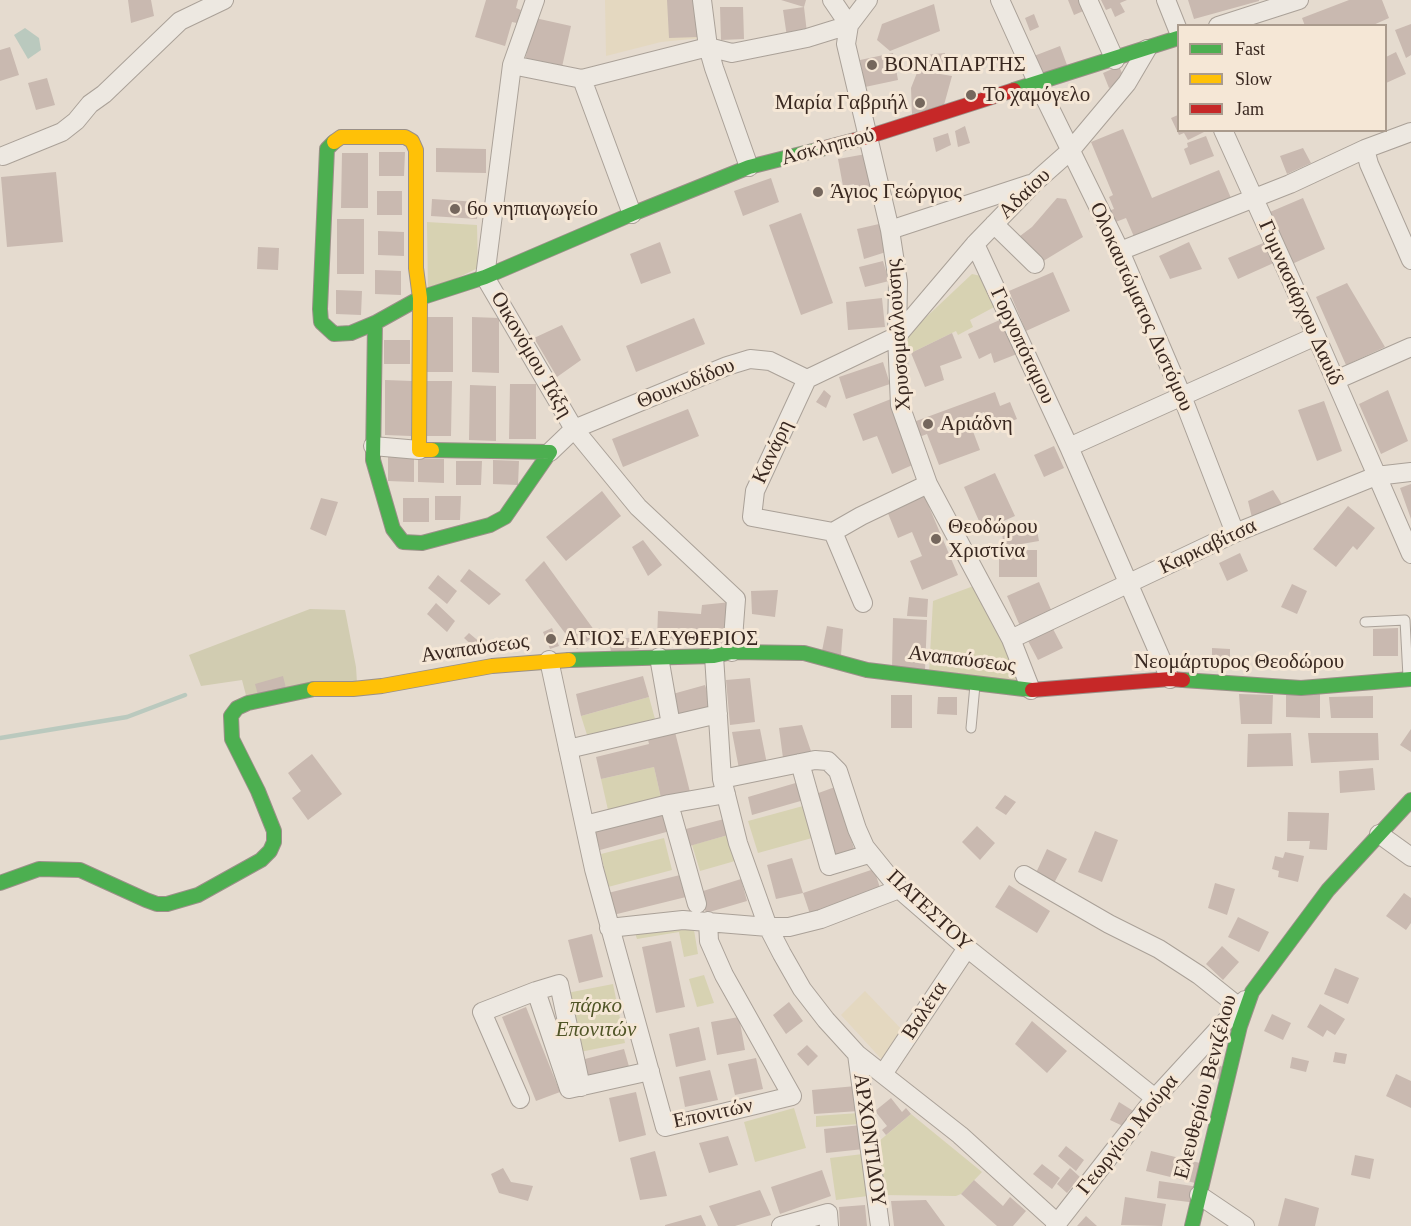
<!DOCTYPE html>
<html>
<head>
<meta charset="utf-8">
<style>
  body { margin:0 }
  #map { position:relative; width:1411px; height:1226px; overflow:hidden; background:#e5dbcf; font-family:Georgia,serif }
  canvas { display:block }
  .legend { position:absolute; left:1177px; top:24px; width:210px; height:108px; box-sizing:border-box; background:#f5e7d6; border:2px solid #aa9b8d; margin:0; padding:8px 10px; list-style:none; font-size:18px; color:#392820 }
  .legend li { display:flex; align-items:center; gap:12px; height:30px }
  .legend b { width:30px; border:2px solid #aa9b8d }
</style>
</head>
<body>
<div id="map">
<canvas width="1411" height="1226"></canvas>
<ul class="legend">
<li><b style="height:8px;background:#4caf50"></b>Fast</li>
<li><b style="height:8px;background:#ffc107"></b>Slow</li>
<li><b style="height:8px;background:#c62828"></b>Jam</li>
</ul>
</div>
<script>
const context = document.querySelector('canvas').getContext('2d');
context.lineJoin = 'round';
function fill(path, color) {
  context.fillStyle = color;
  context.fill(path, 'evenodd');
}
function poly(rows) {
  const path = new Path2D();
  for (const r of rows) {
    path.moveTo(r[0], r[1]);
    for (let i = 2; i < r.length; i += 2) path.lineTo(r[i], r[i + 1]);
  }
  return path;
}
function stroke(path, color, width, dash) {
  context.strokeStyle = color;
  context.lineWidth = width;
  context.lineCap = dash ? 'butt' : 'round';
  context.setLineDash(dash || []);
  context.stroke(path);
}
function label(font, color, halo, rows, align = 'center') {
  context.font = font + ' Georgia,serif';
  context.lineWidth = 6;
  context.setLineDash([]);
  context.textBaseline = 'middle';
  context.strokeStyle = halo;
  context.fillStyle = color;
  for (const [text, x, y, turn = 0] of rows) {
    context.save();
    context.translate(x, y);
    context.rotate((+turn || 0) * Math.PI / 180);
    context.textAlign = isNaN(turn) ? turn : align;
    if (halo) context.strokeText(text, 0, 0);
    context.fillText(text, 0, 0);
    context.restore();
  }
}
fill(poly([
  [605,0,699,0,702,38,661,42,606,56],
  [865,991,905,1033,885,1063,841,1015]
]), '#e4d8c0');
fill(poly([
  [427,222,477,225,478,268,428,292],
  [972,274,985,277,998,305,970,320,973,327,958,335,956,331,911,353,904,338],
  [979,584,1024,686,929,672,933,601],
  [649,697,655,719,588,738,581,716],
  [654,767,661,798,608,810,601,779],
  [803,806,812,838,758,853,748,821],
  [728,835,735,861,700,871,692,845],
  [664,838,672,870,608,887,601,854],
  [693,924,698,954,684,957,679,932,637,939,635,933],
  [704,975,714,1003,697,1007,689,979],
  [613,984,625,1043,580,1052,567,993],
  [794,1108,806,1148,755,1162,744,1122],
  [859,1113,860,1124,816,1127,816,1116],
  [911,1114,982,1172,961,1194,956,1196,881,1195,878,1142],
  [863,1154,868,1196,836,1200,830,1158]
]), '#d7d2b2');
fill(poly([
  [310,609,345,610,356,667,357,683,248,703,242,680,201,686,189,655]
]), '#d1ccb1');
fill(poly([
  [25,28,39,38,41,50,28,59,14,35]
]), '#bac9be');
stroke(poly([
  [0,738,127,717,185,695]
]), '#bac9be', 4.5);
fill(poly([
  [128,0,151,0,154,16,131,23],
  [486,0,518,0,516,8,521,10,517,23,512,22,505,46,475,37],
  [667,0,698,0,699,37,669,38],
  [781,0,806,0,804,7],
  [1068,0,1084,0,1088,9,1074,15],
  [1101,0,1127,0,1120,3,1125,12,1115,17,1111,8,1106,10],
  [1188,0,1259,0,1259,1,1194,19],
  [1349,0,1382,0,1389,18,1371,26,1305,26,1302,18],
  [934,4,940,31,890,51,877,40,882,24],
  [720,7,743,7,744,39,721,40],
  [804,7,807,33,787,37,783,10],
  [1034,14,1039,27,1030,31,1025,18],
  [535,18,571,26,562,67,525,60],
  [1411,24,1411,55,1406,58,1395,30],
  [1060,46,1067,65,1041,75,1034,56],
  [10,47,19,75,0,81,0,50],
  [1396,52,1406,74,1386,83,1386,57],
  [893,53,898,80,865,87,860,60],
  [945,53,940,74,952,76,944,105,912,114,911,88,924,55],
  [1119,66,1125,80,1109,88,1103,73],
  [47,78,55,105,36,110,28,83],
  [1178,115,1178,130,1208,130,1188,140,1184,133,1179,135,1171,118],
  [965,126,970,143,958,147,955,131],
  [1123,129,1152,198,1219,170,1231,198,1135,239,1126,218,1113,223,1108,211,1114,209,1109,197,1113,195,1091,142],
  [948,133,951,145,936,152,933,138],
  [1206,136,1214,156,1190,165,1184,149,1188,147,1187,143],
  [436,148,486,149,486,173,436,172],
  [1303,148,1311,163,1287,174,1280,156],
  [379,152,405,152,404,176,379,176],
  [342,153,368,153,368,208,341,208],
  [866,154,874,197,857,200,854,184,843,186,838,159],
  [56,172,63,242,7,247,1,177],
  [771,178,779,202,743,216,734,191],
  [377,191,402,191,402,215,377,215],
  [1057,198,1066,199,1083,237,1040,263,1020,236,1032,227],
  [1303,198,1325,249,1292,264,1270,212],
  [432,199,478,202,477,219,431,216],
  [801,213,833,303,801,315,769,225],
  [337,219,364,219,364,274,337,274],
  [879,224,886,252,864,259,857,229],
  [378,231,404,232,404,256,378,255],
  [1268,241,1278,261,1238,279,1228,258],
  [660,242,671,273,641,284,630,254],
  [1189,242,1202,269,1170,279,1159,256],
  [258,247,279,248,278,270,257,269],
  [883,261,889,281,865,287,859,267],
  [375,270,401,271,401,295,375,294],
  [1053,272,1070,311,1026,331,1009,291],
  [1347,283,1385,347,1346,365,1316,297],
  [336,290,362,291,361,315,336,314],
  [882,298,885,327,848,330,846,302],
  [426,317,453,317,453,372,426,372],
  [472,317,499,318,499,373,472,372],
  [694,318,705,344,636,372,626,346],
  [1002,319,1017,354,994,363,991,353,979,359,968,334],
  [562,325,581,360,557,377,534,338],
  [952,333,962,358,940,366,944,380,925,387,911,353],
  [384,340,410,340,410,364,384,364],
  [883,362,890,384,846,399,839,377],
  [385,380,412,381,411,436,385,435],
  [425,381,452,381,451,436,424,436],
  [510,384,536,384,536,439,509,439],
  [470,385,496,386,496,441,469,440],
  [824,390,831,396,826,408,816,402],
  [1388,390,1408,441,1381,454,1359,404],
  [995,392,1000,406,1010,402,1017,419,999,426,995,417,988,420,984,412,968,418,980,450,939,465,927,434,914,439,908,424],
  [891,399,917,463,892,474,877,436,863,441,853,414],
  [1324,401,1342,451,1317,461,1298,410],
  [688,409,699,436,623,467,612,439],
  [1054,446,1064,468,1044,477,1034,455],
  [388,457,414,458,414,482,388,481],
  [418,458,444,459,444,483,418,482],
  [493,460,519,461,518,485,493,484],
  [456,461,482,461,481,485,456,485],
  [995,473,1015,516,983,530,964,487],
  [1411,484,1411,519,1400,488],
  [1273,490,1285,509,1253,522,1248,501],
  [602,491,621,516,566,561,546,537],
  [924,495,958,575,922,590,910,561,922,556,912,532,898,538,887,511],
  [435,496,461,496,460,520,435,520],
  [321,498,338,502,326,536,310,529],
  [403,498,429,498,429,522,403,522],
  [1348,506,1375,528,1357,550,1353,546,1336,567,1313,549],
  [1035,520,1039,541,1004,547,1001,526],
  [643,540,662,565,648,576,632,547],
  [999,550,1037,550,1037,577,999,577],
  [1240,553,1248,571,1227,581,1219,563],
  [544,561,597,634,577,649,525,580],
  [469,569,501,594,489,605,460,581],
  [438,575,457,591,447,604,428,588],
  [1039,582,1052,612,1020,626,1007,596],
  [1292,584,1307,591,1297,614,1281,607],
  [778,590,775,617,752,614,751,591],
  [909,597,928,599,927,617,907,616],
  [731,602,728,645,657,640,658,611,701,614,702,605],
  [436,603,455,621,447,632,427,614],
  [893,618,927,620,925,670,892,668],
  [827,626,843,629,841,655,822,651],
  [1052,627,1063,648,1038,660,1027,639],
  [552,628,559,646,550,649,543,632],
  [1398,628,1398,656,1373,656,1373,629],
  [469,633,482,644,477,650,464,638],
  [636,637,639,649,611,652,609,640],
  [502,639,505,648,495,650,493,641],
  [1212,648,1230,649,1230,669,1212,668],
  [283,676,286,688,258,695,255,684],
  [643,676,649,697,581,716,576,694],
  [750,678,755,722,730,725,726,680],
  [705,685,712,707,676,718,669,695],
  [1286,693,1320,694,1320,718,1286,717],
  [1239,694,1273,695,1272,724,1241,724],
  [891,695,912,695,912,728,891,728],
  [1373,696,1373,718,1331,718,1329,697],
  [938,697,957,697,957,715,937,714],
  [802,725,812,754,783,758,779,728],
  [674,728,690,792,661,798,654,767,601,779,596,757,649,744,647,735],
  [760,729,767,764,739,769,732,732],
  [1411,729,1411,752,1400,745],
  [1291,733,1293,766,1247,767,1248,734],
  [1308,733,1378,733,1379,760,1311,763],
  [312,754,342,794,308,820,292,798,301,791,288,773],
  [1373,768,1375,790,1340,793,1339,771],
  [799,782,804,800,752,815,748,797],
  [835,787,856,855,832,861,813,795],
  [1005,795,1016,802,1006,815,995,808],
  [664,810,670,831,600,850,594,828],
  [1288,812,1329,813,1327,850,1309,849,1310,841,1287,841],
  [724,819,728,835,686,847,682,830],
  [977,826,995,843,980,860,962,842],
  [1095,831,1118,840,1102,882,1078,872],
  [1047,849,1067,859,1054,883,1035,875],
  [1285,852,1304,856,1298,882,1278,877,1279,871,1272,869,1275,856,1283,858],
  [792,858,803,893,776,899,767,865],
  [874,869,881,891,810,914,803,893],
  [680,875,686,897,613,915,608,893],
  [741,879,747,901,706,913,700,892],
  [1215,883,1235,889,1227,915,1208,908],
  [1009,885,1050,911,1037,933,995,907],
  [1404,893,1411,898,1411,923,1406,930,1386,916],
  [1238,917,1269,932,1259,952,1228,937],
  [592,934,603,977,579,983,568,940],
  [671,941,685,1007,656,1013,642,947],
  [1222,946,1239,962,1223,980,1206,964],
  [1335,968,1359,978,1348,1004,1324,994],
  [789,1002,803,1021,786,1034,773,1015],
  [1320,1004,1345,1019,1335,1035,1327,1030,1323,1037,1307,1027],
  [526,1007,560,1092,536,1101,502,1017],
  [1272,1014,1291,1023,1283,1040,1264,1031],
  [739,1017,745,1050,717,1055,711,1022],
  [1032,1021,1067,1051,1047,1073,1015,1044],
  [699,1027,706,1060,676,1067,669,1034],
  [807,1045,818,1056,808,1066,797,1054],
  [624,1049,630,1070,587,1081,581,1060],
  [1335,1052,1347,1054,1345,1064,1333,1062],
  [1292,1057,1309,1061,1306,1072,1290,1068],
  [756,1058,763,1089,735,1095,728,1064],
  [1209,1062,1226,1068,1222,1080,1205,1074],
  [710,1070,718,1100,685,1107,679,1077],
  [1396,1074,1411,1081,1411,1108,1386,1096],
  [856,1086,859,1111,814,1114,812,1090],
  [636,1092,646,1135,619,1142,609,1098],
  [891,1098,902,1112,906,1108,911,1114,886,1135,882,1130,887,1126,875,1111],
  [1119,1102,1135,1112,1125,1127,1110,1120],
  [861,1125,864,1149,826,1153,824,1129],
  [728,1136,738,1165,709,1173,699,1143],
  [1066,1146,1084,1160,1076,1171,1058,1156],
  [655,1151,667,1196,640,1200,630,1158],
  [1151,1151,1200,1163,1195,1183,1146,1171],
  [1355,1155,1374,1159,1370,1179,1351,1175],
  [1042,1164,1060,1178,1052,1189,1033,1174],
  [503,1168,511,1182,533,1186,528,1201,499,1193,491,1174],
  [1070,1168,1080,1177,1067,1193,1057,1184],
  [822,1170,831,1196,780,1214,771,1187],
  [974,1180,1003,1206,1010,1197,1026,1211,1013,1226,997,1226,961,1194],
  [1159,1181,1199,1187,1197,1203,1157,1198],
  [760,1190,771,1215,735,1226,718,1226,709,1206],
  [1125,1197,1166,1204,1162,1226,1121,1225],
  [1285,1198,1319,1208,1315,1226,1278,1226],
  [926,1200,945,1226,894,1226,891,1201],
  [865,1205,867,1226,840,1226,839,1207],
  [701,1215,706,1226,665,1226,665,1225],
  [1086,1216,1097,1226,1077,1226]
]), '#c9b9b0');
const lane = poly([
  [1365,622,1405,620,1408,677],
  [971,728,975,685]
]);
const street = poly([
  [535,0,512,65,485,277,574,429,638,507,736,599,732,652],
  [702,0,708,47,714,68,749,167],
  [868,0,849,25,846,44,890,230,898,282,897,336,900,405,928,484,1011,639,1031,690],
  [1000,0,1038,84,1120,251,1182,396,1235,533],
  [1088,0,1115,60],
  [1166,0,1178,30],
  [1218,26,1299,0],
  [512,65,582,79,708,47,732,53,807,38,849,25,832,0],
  [582,79,632,214],
  [1223,130,1313,329,1411,554],
  [1365,149,1369,164,1411,260],
  [3,156,62,132,76,121,90,104,104,94,180,21,224,0],
  [994,224,1035,264],
  [890,230,1030,184],
  [975,244,1069,447,1170,679],
  [1120,251,1290,184,1365,149,1411,132],
  [807,379,755,491,752,517,833,532],
  [1336,380,1411,347],
  [373,446,419,450],
  [1069,447,1316,336],
  [550,452,574,429,727,366,750,359,770,361,807,379,897,336,975,244,1035,182,1070,151,1127,83,1147,49],
  [833,532,861,516,928,484],
  [833,532,863,603],
  [1011,639,1235,533,1376,476,1411,472],
  [714,656,722,779,738,843,768,927,782,954,802,989,826,1020,857,1054,960,1135,1057,1223],
  [659,657,671,725],
  [549,660,594,869,665,1127,792,1096,724,975,709,941,708,921],
  [568,749,718,714],
  [800,763,829,866,869,854],
  [722,779,815,760,828,761,838,771,857,829,865,847,899,889,967,948,1155,1098],
  [669,804,697,904],
  [585,825,669,804,726,794],
  [1379,834,1411,857],
  [1024,875,1109,924,1159,949,1199,975,1239,1007],
  [609,928,683,920,768,927,789,927,821,919,899,889],
  [536,991,559,984,581,1087],
  [857,1054,880,1226],
  [883,1074,967,948],
  [520,1099,482,1012,536,991,569,1089,650,1071],
  [1199,1195,1245,1226],
  [781,1226,828,1213,829,1226],
  [1055,1226,1155,1098,1245,1000]
]);
const fast = poly([
  [1014,90,1178,38],
  [334,142,327,149,320,309,321,322,334,334,351,333,375,323,420,298,485,277,632,214,749,167,825,148],
  [375,323,373,460,393,529,403,542,422,543,490,525,505,517,550,452,432,450],
  [569,660,714,656,732,652,804,653,867,670,1032,690],
  [1183,680,1301,688,1411,679],
  [0,883,39,869,80,870,146,900,157,904,167,904,198,895,261,860,270,851,274,842,274,831,258,791,232,739,231,716,237,708,248,703,314,689],
  [1192,1226,1240,1026,1252,992,1328,890,1411,800]
]);
const slow = poly([
  [334,142,341,137,405,137,412,141,416,150,416,268,420,298,419,450,432,450],
  [314,689,353,689,382,686,492,666,569,660]
]);
const jam = poly([
  [825,148,867,137,1014,90],
  [1032,690,1170,679,1183,680]
]);
stroke(lane, '#aaa198', 11);
stroke(street, '#aaa198', 20);
stroke(fast, '#9a9088', 16);
stroke(slow, '#9a9088', 16);
stroke(jam, '#9a9088', 16);
stroke(lane, '#ede8e1', 9);
stroke(street, '#ede8e1', 18);
stroke(fast, '#4caf50', 14);
stroke(slow, '#ffc107', 14);
stroke(jam, '#c62828', 14);
for (const [x, y, r, color] of [
  [872,65,6,"#75675d"],
  [971,95,6,"#75675d"],
  [920,103,6,"#75675d"],
  [818,192,6,"#75675d"],
  [455,209,6,"#75675d"],
  [928,424,6,"#75675d"],
  [936,539,6,"#75675d"],
  [551,639,6,"#75675d"]
]) {
  const dot = new Path2D();
  dot.arc(x, y, r, 0, 2 * Math.PI);
  context.fillStyle = color;
  context.fill(dot);
  stroke(dot, '#f5e7d6', 2);
}
label('21px', '#392820', '#f5e7d6', [
  ["ΒΟΝΑΠΑΡΤΗΣ",884,65],
  ["Το χαμόγελο",983,95],
  ["Μαρία Γαβριήλ",908,103,"right"],
  ["Άγιος Γεώργιος",830,192],
  ["6ο νηπιαγωγείο",467,209],
  ["Αριάδνη",940,424],
  ["Θεοδώρου",948,527],
  ["Χριστίνα",948,551],
  ["ΑΓΙΟΣ ΕΛΕΥΘΕΡΙΟΣ",563,639]
], 'left');
label('21px', '#392820', '#f5e7d6', [
  ["Ασκληπιού",828,147,-15],
  ["Αδαίου",1025,194,-44],
  ["Γυμνασιάρχου Δαυίδ",1300,303,66],
  ["Ολοκαυτώματος Διστόμου",1141,307,66],
  ["Χρυσομαλλούσης",899,335,-94],
  ["Γοργοπόταμου",1022,346,65],
  ["Οικονόμου Τάξη",531,355,60],
  ["Θουκυδίδου",686,384,-22],
  ["Κανάρη",773,452,-65],
  ["Καρκαβίτσα",1208,547,-25],
  ["Αναπαύσεως",475,649,-8],
  ["Αναπαύσεως",962,660,7],
  ["Νεομάρτυρος Θεοδώρου",1239,662],
  ["ΠΑΤΕΣΤΟΥ",929,911,43],
  ["Βαλέτα",925,1011,-57],
  ["Ελευθερίου Βενιζέλου",1206,1087,-75],
  ["Επονιτών",713,1114,-12],
  ["Γεωργίου Μούρα",1128,1135,-51],
  ["ΑΡΧΟΝΤΙΔΟΥ",869,1140,82]
]);
label('italic 21px', '#505527', '#f5e7d6', [
  ["πάρκο",596,1006],
  ["Επονιτών",596,1030]
]);
</script>
</body>
</html>
